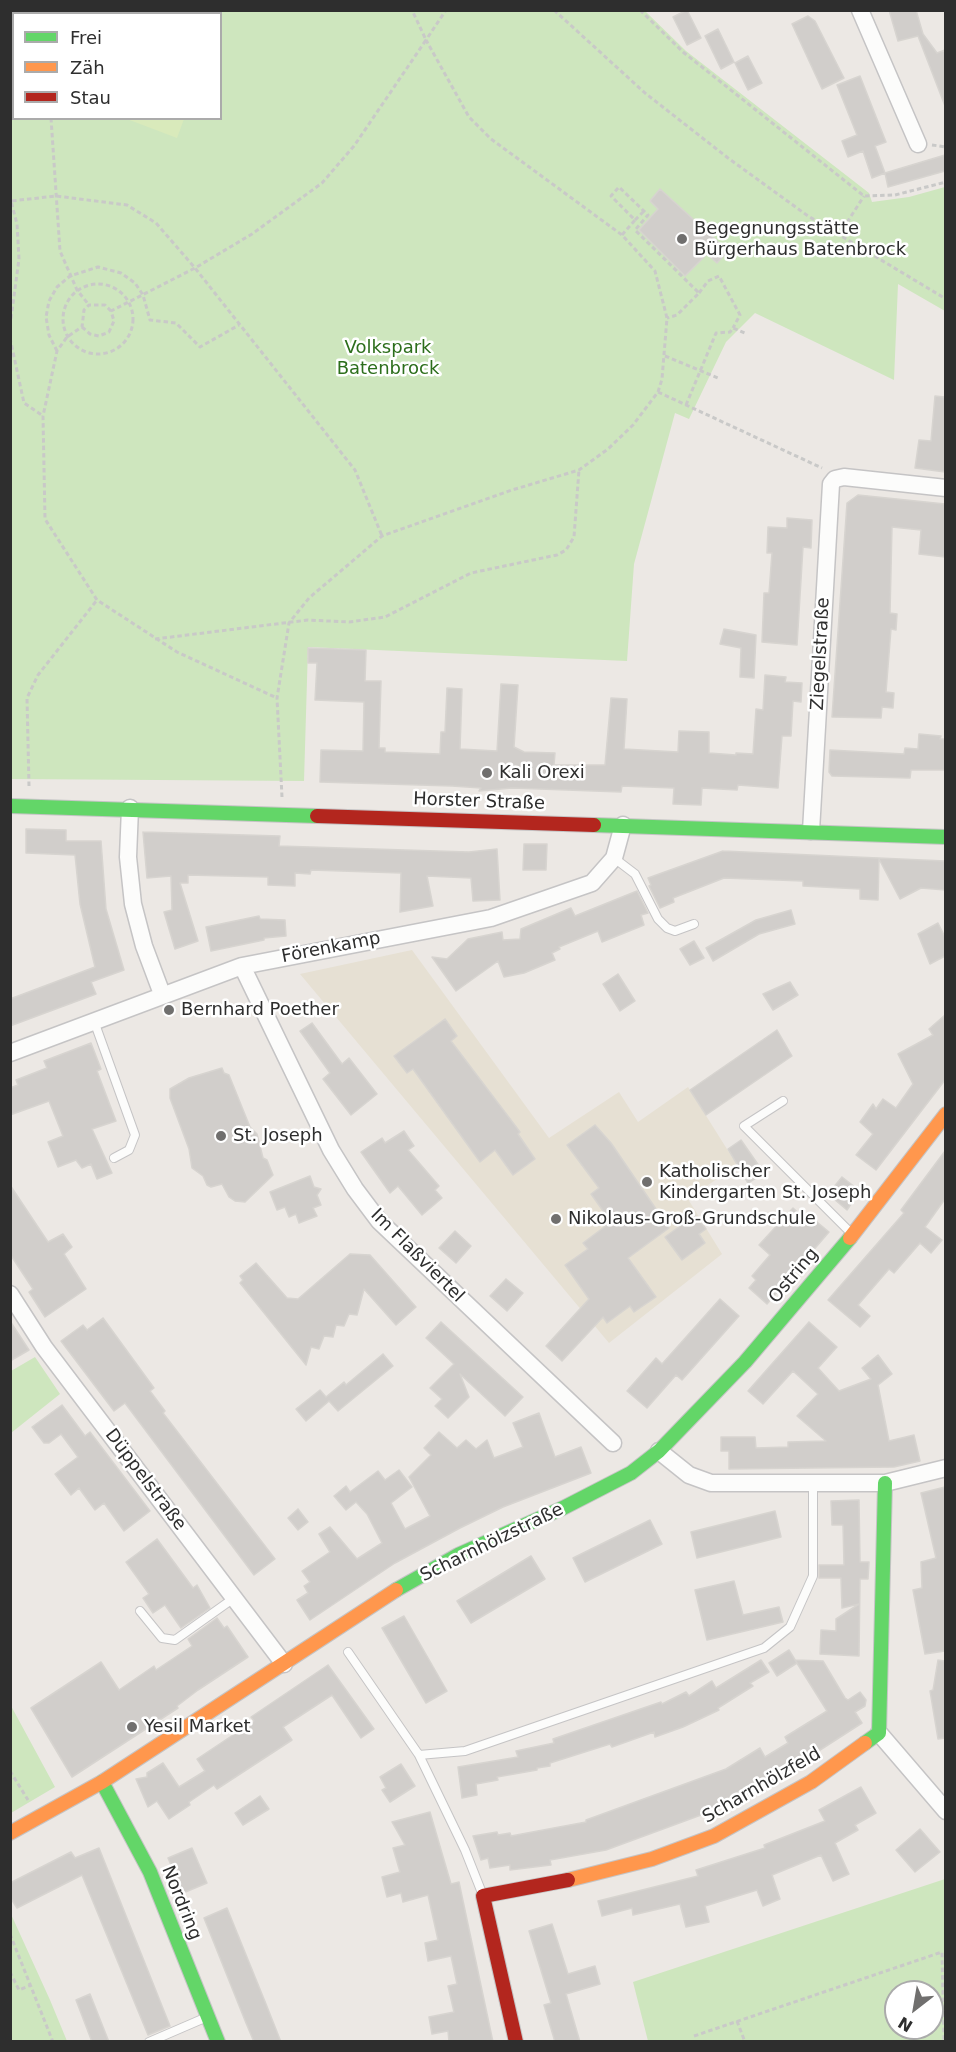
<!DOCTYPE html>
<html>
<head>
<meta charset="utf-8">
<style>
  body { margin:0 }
  #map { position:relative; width:956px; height:2052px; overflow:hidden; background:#ece8e4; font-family:"DejaVu Sans",sans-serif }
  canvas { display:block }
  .frame { position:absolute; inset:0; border:12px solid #2e2e2e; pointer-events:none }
  .legend { position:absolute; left:12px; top:12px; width:210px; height:108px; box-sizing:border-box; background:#fff; border:2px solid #ababab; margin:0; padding:8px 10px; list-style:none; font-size:18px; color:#2e2e2e }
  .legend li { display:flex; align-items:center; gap:12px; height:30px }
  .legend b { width:30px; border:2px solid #ababab }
  .north { position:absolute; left:884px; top:1980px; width:60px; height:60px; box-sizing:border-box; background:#fff; border:2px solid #ababab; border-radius:50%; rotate:211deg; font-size:16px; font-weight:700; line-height:24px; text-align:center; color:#2e2e2e }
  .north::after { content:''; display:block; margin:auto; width:21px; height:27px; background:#706f6e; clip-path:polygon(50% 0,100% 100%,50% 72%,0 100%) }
</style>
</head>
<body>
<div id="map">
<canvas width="956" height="2052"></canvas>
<div class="frame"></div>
<ul class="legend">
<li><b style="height:8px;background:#63d668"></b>Frei</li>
<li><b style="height:8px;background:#ff974d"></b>Zäh</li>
<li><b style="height:8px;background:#b3261e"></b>Stau</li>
</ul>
<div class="north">N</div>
</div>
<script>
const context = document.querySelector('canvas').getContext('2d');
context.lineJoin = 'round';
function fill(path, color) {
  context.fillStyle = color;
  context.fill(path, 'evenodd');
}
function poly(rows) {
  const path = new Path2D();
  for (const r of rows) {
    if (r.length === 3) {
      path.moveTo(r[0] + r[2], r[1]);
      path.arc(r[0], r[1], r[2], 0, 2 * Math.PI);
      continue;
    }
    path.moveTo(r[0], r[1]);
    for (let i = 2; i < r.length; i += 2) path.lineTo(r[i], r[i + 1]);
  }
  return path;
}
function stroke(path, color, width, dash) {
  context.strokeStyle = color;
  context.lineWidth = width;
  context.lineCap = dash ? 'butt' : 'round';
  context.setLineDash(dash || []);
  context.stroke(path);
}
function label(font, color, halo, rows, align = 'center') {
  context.font = font + ' "DejaVu Sans",sans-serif';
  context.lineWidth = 5;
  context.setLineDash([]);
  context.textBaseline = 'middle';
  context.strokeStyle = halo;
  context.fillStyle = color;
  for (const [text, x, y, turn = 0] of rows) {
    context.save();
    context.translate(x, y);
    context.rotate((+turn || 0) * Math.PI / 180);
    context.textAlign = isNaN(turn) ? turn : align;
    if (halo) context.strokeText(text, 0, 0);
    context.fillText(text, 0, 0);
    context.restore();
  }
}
fill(poly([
  [412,950,549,1138,619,1092,638,1122,688,1087,737,1165,688,1199,722,1254,609,1343,300,974]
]), '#e6e0d3');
fill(poly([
  [45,11,645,11,686,51,869,193,872,202,909,197,945,187,945,311,898,284,894,380,755,313,726,342,689,419,675,413,634,564,627,661,308,647,304,781,11,779,11,29,13,29,14,118,220,118,220,14,44,13],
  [35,1357,60,1394,11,1433,11,1371],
  [10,1704,55,1787,11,1813,10,1813],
  [945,1879,945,2041,648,2041,633,1982],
  [896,1992,932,1992,932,2028,896,2028],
  [10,1912,50,2000,67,2041,11,2041]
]), '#cee6be');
fill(poly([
  [11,10,45,10,45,11,44,13,14,14,13,29,11,29],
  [127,119,184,119,177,138]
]), '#d9eabb');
const building = poly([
  [687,10,701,38,687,45,673,17,687,10],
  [889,10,916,10,923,34,937,53,945,50,945,106,918,36,898,41,889,10],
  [808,16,815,21,844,78,822,89,792,24,808,16],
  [718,29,734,62,721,69,705,36,718,29],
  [748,56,762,83,748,90,735,63,748,56],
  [860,76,886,142,875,146,885,173,872,178,863,151,848,157,842,141,857,135,837,85,860,76],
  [945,155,945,171,888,187,885,173,945,155],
  [660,189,728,251,717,263,707,254,685,276,639,230,658,209,650,201,660,189],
  [935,396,945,397,945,472,915,468,919,440,931,441,935,396],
  [858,495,945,504,945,557,919,554,921,530,892,527,890,613,897,614,896,630,891,629,886,692,894,693,893,708,882,707,881,718,832,717,847,503,858,495],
  [787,518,812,520,811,548,803,547,797,645,762,642,764,593,769,593,772,553,767,553,768,527,787,528,787,518],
  [724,629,756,635,754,678,740,677,741,648,720,644,724,629],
  [308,648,366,650,365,681,381,681,379,748,385,748,385,752,440,754,441,732,445,732,447,688,462,689,460,749,497,751,501,684,518,685,514,747,524,752,555,753,554,765,605,765,611,698,627,699,624,749,678,752,679,731,709,732,709,753,736,755,736,753,753,754,756,709,763,710,765,675,786,677,785,682,802,683,801,702,793,701,791,736,782,736,778,788,738,785,737,790,702,788,701,805,673,804,674,788,622,786,621,792,512,788,479,791,481,788,452,786,320,782,321,750,363,751,364,702,315,700,317,663,308,663,308,648],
  [919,734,941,736,940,739,945,739,945,770,911,770,910,778,832,776,829,772,830,750,904,754,905,748,918,749,919,734],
  [26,829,66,830,66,841,101,841,106,909,124,970,91,982,96,994,10,1026,10,999,95,967,80,904,75,855,26,853,26,829],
  [143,832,280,836,279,846,469,852,497,849,500,900,473,901,471,878,427,876,433,906,400,912,401,873,311,870,310,874,295,873,295,886,268,885,268,877,188,875,188,883,180,883,198,941,175,949,164,912,172,910,171,876,147,878,143,832],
  [524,844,547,844,546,870,523,870,524,844],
  [723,851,945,861,945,890,921,888,900,899,879,859,878,900,860,899,860,889,803,886,803,881,724,878,673,898,674,902,660,908,649,886,651,885,648,878,723,851],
  [637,891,648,913,641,915,644,925,602,942,598,931,559,947,560,949,552,953,555,960,524,973,504,977,498,961,456,991,432,957,447,959,468,939,502,932,503,940,520,939,521,929,571,908,575,916,637,891],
  [791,910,795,924,759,934,713,961,706,948,756,920,791,910],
  [259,916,260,919,285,920,286,936,264,938,264,940,211,951,206,927,259,916],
  [938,923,945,937,945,956,930,964,918,934,938,923],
  [694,941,704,958,690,965,680,949,694,941],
  [618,974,635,1001,620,1011,603,984,618,974],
  [790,982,798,995,773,1010,763,994,790,982],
  [945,1015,945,1080,876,1170,856,1155,873,1134,860,1122,873,1104,876,1109,883,1099,896,1108,913,1084,898,1054,933,1035,929,1029,945,1015],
  [445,1019,457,1036,451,1041,520,1132,518,1134,535,1159,513,1175,495,1150,480,1162,413,1069,407,1073,394,1056,445,1019],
  [312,1023,342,1064,349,1058,377,1094,351,1115,323,1079,330,1073,300,1031,312,1023],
  [777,1030,792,1056,706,1115,690,1090,777,1030],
  [91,1043,101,1069,97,1071,116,1121,92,1129,112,1173,97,1179,91,1164,82,1168,76,1160,58,1167,48,1142,63,1136,49,1101,10,1115,10,1088,18,1085,16,1080,47,1068,44,1061,91,1043],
  [222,1068,224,1073,229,1075,250,1127,257,1134,263,1158,267,1160,273,1175,245,1202,235,1201,229,1197,222,1184,211,1187,207,1185,203,1176,192,1168,189,1149,170,1098,170,1089,189,1078,222,1068],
  [595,1125,611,1143,669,1228,628,1258,656,1297,634,1312,630,1306,607,1323,603,1317,562,1361,546,1346,589,1299,565,1265,588,1249,583,1243,611,1222,591,1194,599,1188,567,1145,595,1125],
  [404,1131,414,1146,408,1150,439,1186,435,1190,442,1198,422,1215,398,1186,390,1193,361,1152,382,1138,385,1143,404,1131],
  [741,1140,764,1173,748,1183,728,1149,741,1140],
  [945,1151,945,1199,925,1227,942,1240,931,1253,920,1243,894,1273,889,1269,858,1305,870,1316,860,1327,828,1300,904,1213,901,1210,945,1151],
  [310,1176,314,1187,321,1189,317,1195,321,1205,313,1208,317,1216,299,1223,296,1214,289,1217,285,1207,277,1210,270,1192,310,1176],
  [842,1177,860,1191,847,1210,828,1194,842,1177],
  [10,1185,48,1242,63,1234,72,1247,64,1254,86,1289,45,1317,29,1292,33,1289,10,1254,10,1185],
  [793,1208,807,1221,811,1217,829,1232,767,1304,749,1288,756,1280,752,1276,770,1255,759,1245,793,1208],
  [695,1215,706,1229,699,1234,705,1243,682,1260,665,1237,695,1215],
  [455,1231,471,1246,456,1263,439,1248,455,1231],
  [350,1254,370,1255,416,1307,396,1325,364,1289,357,1315,349,1314,344,1326,336,1325,333,1337,324,1336,319,1349,311,1347,306,1365,240,1283,243,1280,240,1276,256,1263,287,1298,298,1299,350,1254],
  [506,1279,523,1293,507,1311,490,1296,506,1279],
  [720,1299,739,1316,682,1380,676,1375,647,1408,627,1391,656,1358,662,1364,720,1299],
  [103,1318,154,1388,150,1391,165,1411,163,1413,275,1559,254,1575,125,1403,114,1411,61,1341,83,1325,87,1330,103,1318],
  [10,1321,29,1350,10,1361,10,1321],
  [441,1322,523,1397,505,1416,460,1374,469,1397,448,1418,435,1406,442,1399,430,1388,454,1364,426,1338,441,1322],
  [809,1322,837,1347,818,1368,839,1391,871,1379,862,1368,878,1355,892,1374,878,1385,889,1441,914,1435,920,1461,894,1467,729,1469,729,1451,721,1451,721,1437,755,1437,756,1448,788,1447,788,1442,826,1441,797,1416,818,1394,793,1371,763,1404,748,1391,809,1322],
  [383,1354,393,1366,338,1411,329,1401,306,1421,296,1409,320,1390,326,1397,344,1382,346,1385,383,1354],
  [62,1405,85,1436,90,1432,150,1511,124,1531,104,1503,95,1510,79,1488,71,1495,55,1474,78,1457,61,1434,49,1443,44,1443,32,1427,62,1405],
  [539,1413,555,1457,581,1447,591,1473,503,1507,460,1528,395,1563,310,1620,297,1600,308,1593,304,1586,310,1582,302,1571,330,1552,319,1534,330,1527,357,1559,382,1543,367,1514,356,1502,346,1510,334,1496,346,1486,350,1492,378,1471,385,1480,399,1470,412,1487,391,1503,405,1529,430,1516,409,1477,431,1455,424,1448,439,1432,457,1448,466,1440,476,1449,487,1440,494,1458,523,1447,513,1423,539,1413],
  [945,1487,945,1651,925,1654,913,1590,922,1588,921,1562,936,1558,921,1493,945,1487],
  [859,1500,860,1562,869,1562,868,1579,860,1579,859,1656,820,1654,821,1630,836,1631,836,1619,859,1604,842,1608,841,1578,819,1578,819,1565,844,1565,843,1525,832,1525,831,1501,859,1500],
  [298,1509,308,1522,298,1530,288,1518,298,1509],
  [775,1511,781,1537,697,1558,691,1532,775,1511],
  [650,1520,662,1544,585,1582,573,1558,650,1520],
  [157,1539,193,1588,197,1585,210,1608,181,1628,165,1605,153,1613,143,1598,149,1594,126,1562,157,1539],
  [531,1556,545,1579,471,1623,457,1601,531,1556],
  [734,1581,743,1615,779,1607,783,1622,707,1640,695,1590,734,1581],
  [404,1616,447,1691,426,1703,382,1628,404,1616],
  [217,1618,224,1628,227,1626,248,1657,198,1690,177,1706,178,1708,72,1777,31,1708,101,1662,119,1690,154,1666,156,1670,192,1646,188,1639,217,1618],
  [789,1650,797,1663,777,1676,769,1663,789,1650],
  [761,1660,769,1672,750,1683,753,1686,718,1708,719,1710,683,1727,655,1737,654,1732,612,1747,610,1744,550,1763,550,1766,537,1768,537,1770,497,1777,498,1780,476,1784,477,1795,462,1798,458,1767,518,1757,516,1751,554,1743,553,1739,661,1702,662,1704,686,1692,689,1696,712,1681,716,1688,761,1660],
  [795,1660,823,1661,845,1698,848,1700,860,1692,866,1700,865,1706,855,1712,862,1723,817,1752,820,1756,751,1798,749,1794,720,1808,606,1850,550,1860,551,1865,510,1870,510,1865,490,1868,488,1858,481,1860,473,1836,497,1832,498,1835,510,1833,511,1836,586,1822,586,1820,726,1769,760,1748,765,1757,788,1743,785,1737,827,1711,795,1660],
  [938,1660,945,1661,945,1738,938,1739,930,1691,933,1690,938,1660],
  [328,1665,374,1729,361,1738,332,1695,283,1727,292,1740,217,1789,214,1785,189,1802,190,1805,169,1819,157,1801,148,1807,136,1779,147,1777,147,1773,163,1763,179,1787,205,1771,197,1759,254,1721,251,1717,328,1665],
  [401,1764,415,1786,390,1802,382,1790,386,1788,380,1777,401,1764],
  [861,1787,876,1813,855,1825,858,1830,835,1843,849,1874,833,1881,821,1855,772,1875,780,1899,763,1906,757,1890,705,1906,709,1922,686,1927,680,1904,633,1915,632,1908,602,1916,598,1901,698,1876,696,1870,765,1848,764,1845,825,1821,819,1810,861,1787],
  [260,1796,269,1809,243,1825,235,1813,260,1796],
  [430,1812,451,1884,459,1882,493,2042,449,2042,448,2031,432,2034,429,2017,454,2012,448,1986,457,1984,451,1956,428,1961,425,1943,438,1940,428,1895,403,1902,401,1893,387,1897,382,1877,400,1872,393,1848,405,1845,392,1822,430,1812],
  [920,1829,940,1852,915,1872,896,1850,920,1829],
  [99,1848,170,2026,148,2035,82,1875,17,1908,10,1897,10,1883,71,1852,75,1858,99,1848],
  [192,1848,207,1883,183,1893,168,1858,192,1848],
  [227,1908,266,2004,281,2042,254,2042,246,2023,204,1918,227,1908],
  [552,1924,568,1974,595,1966,600,1984,566,1994,580,2042,555,2042,544,2005,551,2003,529,1931,552,1924],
  [90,1994,109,2042,92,2042,76,2000,90,1994]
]);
fill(building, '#d1cecb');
stroke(building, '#d7d4d0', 1.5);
const lane = poly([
  [614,858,635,874,658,919,667,928,675,931,694,924],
  [94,1021,135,1135,129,1150,114,1158],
  [783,1101,744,1126,850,1232],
  [140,1611,162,1638,175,1640,234,1598],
  [348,1652,419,1755,465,1850,482,1893],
  [419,1755,465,1751,764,1648,790,1627,813,1576,813,1482],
  [149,2042,207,2017]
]);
const street = poly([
  [860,10,918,144],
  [130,808,128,857,133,904,144,946,162,994],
  [811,831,831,484,835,479,844,477,946,488],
  [242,966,331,1150,355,1189,379,1221,613,1443],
  [10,1053,242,966,491,918,592,883,614,858,623,825],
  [10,1294,44,1347,284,1664],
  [659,1451,689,1475,711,1483,885,1483,946,1468],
  [879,1733,946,1811]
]);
const fast = poly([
  [10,806,317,816],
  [594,825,946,837],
  [396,1590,458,1555,563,1508,631,1473,659,1451,745,1362,850,1238],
  [865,1743,879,1733,885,1483],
  [102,1782,150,1872,218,2042]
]);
const slow = poly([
  [850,1238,946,1114],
  [10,1833,102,1782,396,1590],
  [568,1880,652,1859,714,1836,811,1782,865,1743]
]);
const jam = poly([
  [317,816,594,825],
  [516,2042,483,1896,568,1880]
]);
stroke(lane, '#c5c4c5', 10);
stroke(street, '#c5c4c5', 19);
stroke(fast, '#c5c4c5', 16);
stroke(slow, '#c5c4c5', 16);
stroke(jam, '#c5c4c5', 16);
stroke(poly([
  [554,10,645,93,728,158,808,216,946,299],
  [640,10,683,52,864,196,895,195,946,182],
  [58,14,58,10],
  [10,110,14,110],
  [51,118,60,251,77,290,89,305],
  [932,145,946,147],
  [635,220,644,211],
  [622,235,635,220,611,196,619,187,648,215,635,230,699,293,677,315,667,318],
  [839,235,864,196],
  [98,319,35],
  [699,293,708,281,719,276,740,315,733,328],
  [111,311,105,305,89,305,84,310,82,327,67,337,57,351,43,416,45,519,97,600,177,652,277,698],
  [10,326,19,259,17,224,11,201,56,196,127,205,156,223,195,268,355,470,382,536],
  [82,327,90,334,99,336,109,332,114,321,111,311,195,268,252,234,322,183,354,146,426,40,412,10],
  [10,338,24,403,43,416],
  [57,351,49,335,46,317,49,301,57,287,70,276,98,267,121,273,135,283,143,295,150,320,176,323,200,347,239,325],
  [665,356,718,378],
  [658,392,822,468],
  [686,405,716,333,730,332,733,328,747,334],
  [155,639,308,620,349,622,385,617,471,573,557,555,566,550,574,537,579,470],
  [29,786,27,698,38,675,97,600],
  [282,797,277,698,289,623,309,598,382,536,512,490,579,470,608,449,633,425,658,392,662,379,667,318,655,271,622,235,491,139,469,117,426,40,446,10],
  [10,1771,28,1800],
  [10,1934,53,2042],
  [10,1972,19,1990,31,1985],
  [737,2021,745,2042],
  [694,2036,942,1952,944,2042]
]), '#c9c9c8', 3, [4.5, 3]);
stroke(lane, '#fcfcfb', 8);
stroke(street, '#fcfcfb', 16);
stroke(fast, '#63d668', 14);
stroke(slow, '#ff974d', 14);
stroke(jam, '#b3261e', 14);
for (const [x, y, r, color] of [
  [682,239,6,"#706f6e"],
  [487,773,6,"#706f6e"],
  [169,1010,6,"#706f6e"],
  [221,1136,6,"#706f6e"],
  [647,1182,6,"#706f6e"],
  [556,1219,6,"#706f6e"],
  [132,1727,6,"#706f6e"]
]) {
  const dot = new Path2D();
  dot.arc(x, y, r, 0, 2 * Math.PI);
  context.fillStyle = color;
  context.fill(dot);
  stroke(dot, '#fff', 2);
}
label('18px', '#2e2e2e', '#fff', [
  ["Begegnungsstätte",694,229],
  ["Bürgerhaus Batenbrock",694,250],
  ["Kali Orexi",499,773],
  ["Bernhard Poether",181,1010],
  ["St. Joseph",233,1136],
  ["Katholischer",659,1172],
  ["Kindergarten St. Joseph",659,1193],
  ["Nikolaus-Groß-Grundschule",568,1219],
  ["Yesil Market",144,1727]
], 'left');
label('18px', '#2c6e1b', '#fff', [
  ["Volkspark",388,348],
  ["Batenbrock",388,369]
]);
label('18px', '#2e2e2e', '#fff', [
  ["Ziegelstraße",821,654,-87],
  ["Horster Straße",479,802,2],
  ["Förenkamp",331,948,-11],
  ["Im Flaßviertel",417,1256,45],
  ["Ostring",794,1276,-50],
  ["Düppelstraße",145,1480,53],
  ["Scharnhölzstraße",492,1543,-26],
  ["Scharnhölzfeld",762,1786,-30],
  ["Nordring",181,1903,68]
]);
</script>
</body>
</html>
